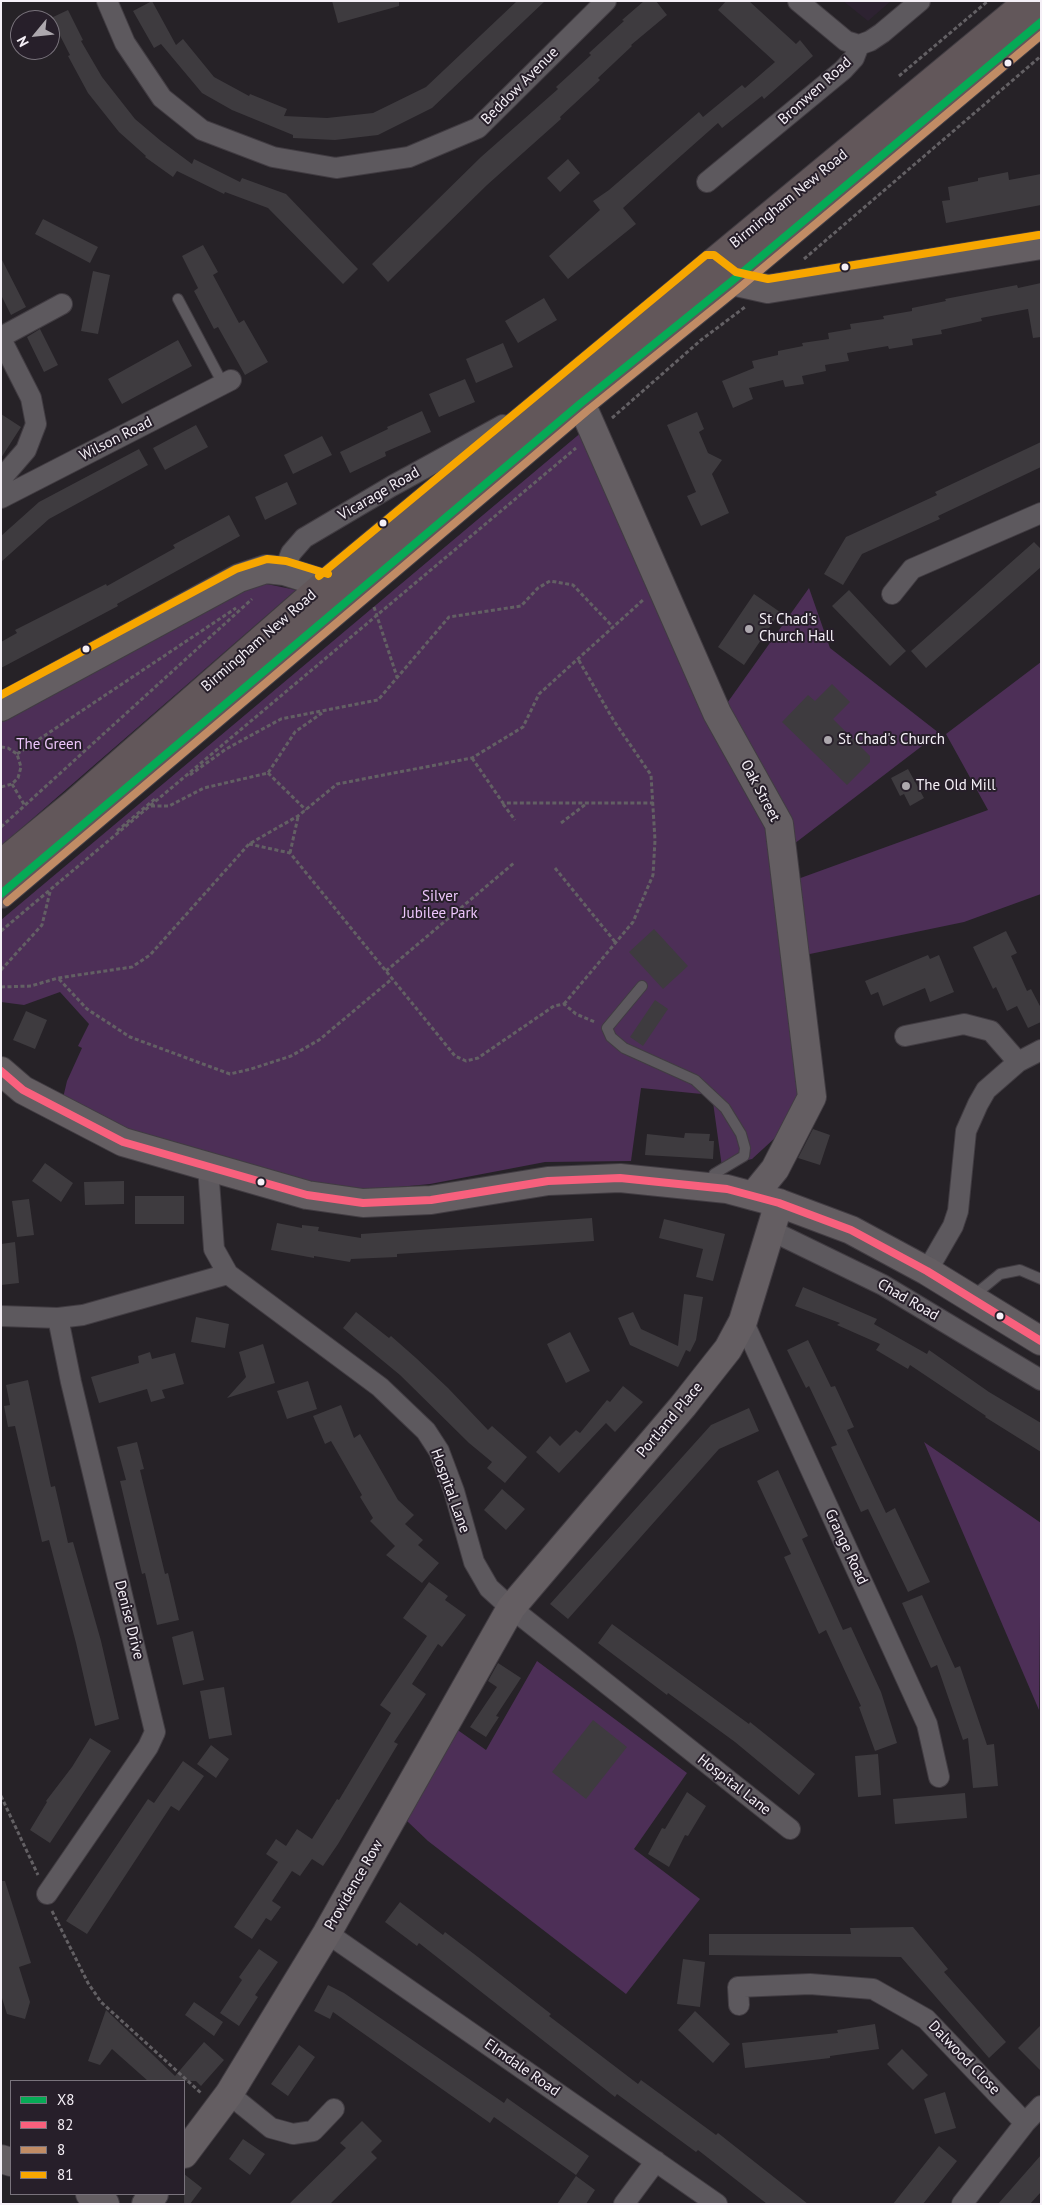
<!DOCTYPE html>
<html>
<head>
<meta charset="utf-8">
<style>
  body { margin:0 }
  #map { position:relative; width:1042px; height:2205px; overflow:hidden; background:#262227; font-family:"PT Sans",sans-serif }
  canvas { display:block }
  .frame { position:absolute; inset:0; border:2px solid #f5f0f7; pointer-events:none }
  .legend { position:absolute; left:10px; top:2080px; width:175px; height:115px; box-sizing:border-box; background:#271f2a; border:1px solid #79737c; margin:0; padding:6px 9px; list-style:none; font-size:15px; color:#f5f0f7 }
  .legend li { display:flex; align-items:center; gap:10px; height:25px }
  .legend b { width:25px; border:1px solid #79737c }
  .north { position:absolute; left:10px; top:10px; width:50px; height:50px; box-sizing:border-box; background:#271f2a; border:1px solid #79737c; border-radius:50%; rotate:242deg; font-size:14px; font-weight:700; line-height:20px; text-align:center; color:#f5f0f7 }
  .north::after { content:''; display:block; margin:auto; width:18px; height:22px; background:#ada8ae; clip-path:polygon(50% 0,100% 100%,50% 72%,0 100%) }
</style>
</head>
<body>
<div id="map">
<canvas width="1042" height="2205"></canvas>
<div class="frame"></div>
<ul class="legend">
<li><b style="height:6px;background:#06aa56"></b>X8</li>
<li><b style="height:6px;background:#f8607d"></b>82</li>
<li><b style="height:6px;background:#c18c65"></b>8</li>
<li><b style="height:6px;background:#f7a600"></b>81</li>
</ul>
<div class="north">N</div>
</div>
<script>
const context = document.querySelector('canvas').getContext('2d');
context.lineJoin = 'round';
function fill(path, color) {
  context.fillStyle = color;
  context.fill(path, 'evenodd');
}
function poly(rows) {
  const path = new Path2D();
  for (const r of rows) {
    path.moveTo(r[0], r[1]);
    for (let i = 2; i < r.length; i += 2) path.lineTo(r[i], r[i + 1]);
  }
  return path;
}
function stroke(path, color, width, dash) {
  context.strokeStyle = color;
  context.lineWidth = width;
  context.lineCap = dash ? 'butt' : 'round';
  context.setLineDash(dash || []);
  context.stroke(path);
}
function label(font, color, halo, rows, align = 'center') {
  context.font = font + ' "PT Sans",sans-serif';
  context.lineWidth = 4;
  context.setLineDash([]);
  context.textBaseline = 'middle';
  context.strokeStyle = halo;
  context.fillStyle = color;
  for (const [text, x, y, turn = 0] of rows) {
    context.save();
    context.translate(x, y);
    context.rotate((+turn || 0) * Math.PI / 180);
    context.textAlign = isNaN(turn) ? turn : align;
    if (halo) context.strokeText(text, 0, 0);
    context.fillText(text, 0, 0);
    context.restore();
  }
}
fill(poly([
  [843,1,891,1,868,21]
]), '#2d2231');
fill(poly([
  [583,431,767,821,801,1092,776,1137,752,1159,722,1167,712,1095,641,1088,631,1161,545,1162,430,1184,368,1190,313,1183,126,1132,63,1098,67,1081,82,1048,78,1046,89,1024,60,992,24,1005,1,1002,1,920],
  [257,582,296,590,1,846,1,719],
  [809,588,830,648,939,733,790,847,725,706],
  [1041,662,1041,894,964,922,805,955,795,880,988,810,946,734],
  [924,1442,1041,1523,1039,1710],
  [537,1661,687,1773,634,1849,700,1899,626,1994,428,1841,407,1821,452,1726,486,1750]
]), '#4d2f57');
fill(poly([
  [152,1,176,45,183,39,214,77,249,96,250,94,287,109,284,116,327,118,373,113,426,87,517,1,545,1,432,108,378,135,335,140,293,138,293,135,232,110,202,93,161,44,154,48,133,11],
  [332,1,399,1,399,6,338,23],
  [644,1,656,1,667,15,631,45,632,46,598,78,600,80,560,117,561,119,487,185,388,282,372,264,481,157,558,89,556,87,591,55,589,53,624,21,622,20],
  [726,1,749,1,796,44,800,40,813,56,764,99,762,96,722,128,718,123,674,162,623,208,636,224,568,279,549,256,600,210,593,201,609,190,699,112,703,117,742,85,745,88,775,62,718,10],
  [68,10,83,40,81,41,102,77,135,119,161,141,192,164,194,159,240,182,242,178,286,194,358,269,343,284,268,208,225,192,224,194,177,171,173,177,145,157,146,156,119,132,88,93,68,56,70,55,51,18],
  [568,159,580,173,560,192,547,178],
  [1008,172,1009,180,1041,174,1041,205,946,223,942,201,950,200,948,187,978,181,978,178],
  [43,219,98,247,90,263,35,234],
  [203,245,218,272,213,275,239,323,244,320,268,362,245,375,218,327,214,329,194,291,198,288,182,256],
  [1,258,26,307,11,315,1,295],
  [93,271,110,275,98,334,81,331],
  [1041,283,1041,337,1033,338,1028,309,981,318,982,321,941,330,942,334,912,339,913,345,889,349,888,346,847,353,849,361,825,365,826,371,802,376,804,384,785,387,783,380,749,388,753,399,733,408,722,381,754,368,752,361,778,355,778,351,803,346,802,343,829,339,828,333,851,329,850,324,884,319,883,316,912,311,912,308,946,301,945,299,1017,285,1018,288],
  [544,298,557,320,518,343,505,321],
  [40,329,58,365,44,372,27,337],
  [178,340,192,366,122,404,108,379],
  [503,343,513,367,476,383,466,359],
  [465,379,475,402,439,417,429,394],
  [422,411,431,432,385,452,386,456,350,473,340,452,388,429,387,427],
  [697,412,704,429,699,432,708,453,722,460,712,474,729,513,701,526,687,496,696,492,667,425],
  [1,414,21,427,1,458],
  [196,425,208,447,165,470,153,448],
  [322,436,332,455,293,474,284,455],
  [1041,442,1041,467,938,516,940,519,862,554,843,585,824,574,846,537,937,495,935,492],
  [139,449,148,465,49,519,1,562,1,536,39,502],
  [287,482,297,504,265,520,255,497],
  [229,515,240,536,117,604,118,606,1,668,1,642,17,633,15,630,106,584,107,586,175,548,173,545],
  [1034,542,1041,549,1041,567,926,668,911,651],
  [849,590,906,651,890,666,832,606],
  [754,594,780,612,744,665,718,647],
  [832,684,850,702,833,719,870,756,870,762,847,785,782,722,808,695,815,701],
  [908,769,924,798,910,806,904,794,900,796,891,778],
  [654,929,688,966,663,989,629,952],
  [1006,931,1017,953,1011,956,1027,991,1031,989,1041,1008,1041,1022,1028,1028,1017,1006,1007,1011,996,987,993,989,973,947],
  [928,955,930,959,939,955,954,992,930,1002,925,988,883,1006,878,992,871,995,865,981],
  [655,1000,668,1009,643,1046,630,1037],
  [26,1011,47,1020,35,1049,13,1040],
  [813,1129,830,1135,820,1165,798,1158],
  [685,1133,710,1134,709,1141,714,1141,713,1159,645,1155,647,1134,684,1138],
  [45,1163,73,1183,61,1202,32,1181],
  [124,1181,124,1204,85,1205,84,1182],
  [135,1196,184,1196,184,1224,135,1224],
  [29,1199,34,1235,17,1237,12,1201],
  [592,1218,594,1241,397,1254,397,1257,351,1259,350,1262,314,1256,314,1258,271,1250,277,1223,302,1228,302,1225,319,1227,318,1231,361,1238,361,1234],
  [664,1219,725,1234,713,1281,696,1277,703,1249,659,1238],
  [15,1242,19,1283,1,1285,1,1244],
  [803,1287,877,1319,874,1324,927,1354,929,1350,989,1392,1041,1423,1041,1452,985,1417,986,1416,910,1365,908,1369,876,1350,880,1344,837,1325,840,1323,795,1306],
  [684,1294,703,1297,696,1340,690,1352,686,1350,678,1367,630,1345,618,1318,633,1312,641,1329,678,1346],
  [356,1312,389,1338,391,1336,416,1358,448,1388,488,1430,492,1426,527,1457,505,1483,487,1468,492,1462,469,1443,400,1375,343,1328],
  [196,1317,229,1324,225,1348,191,1342],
  [570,1332,590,1371,566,1383,547,1344],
  [808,1340,831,1387,835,1386,854,1427,847,1430,886,1513,895,1508,930,1582,908,1592,868,1509,861,1512,831,1447,837,1445,809,1386,806,1388,787,1350],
  [263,1344,275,1383,227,1398,246,1377,239,1352],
  [150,1352,152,1359,175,1353,184,1384,162,1390,165,1398,151,1402,147,1389,99,1403,91,1377,139,1363,138,1356],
  [28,1380,51,1487,55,1486,68,1543,73,1542,101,1641,119,1719,95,1726,76,1643,49,1540,42,1542,15,1426,8,1427,4,1406,10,1405,6,1385],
  [308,1381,317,1409,287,1419,277,1391],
  [623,1386,643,1402,615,1432,606,1423,559,1473,536,1452,550,1436,560,1446,576,1430,580,1433,607,1400,610,1402],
  [341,1405,354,1438,360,1434,398,1500,414,1515,405,1524,423,1540,418,1545,439,1563,422,1583,386,1555,395,1546,370,1521,373,1518,360,1497,362,1495,331,1441,325,1444,313,1416],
  [749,1408,759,1431,719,1449,568,1619,550,1604,711,1425],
  [137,1442,144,1469,140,1470,165,1574,168,1573,179,1620,157,1625,145,1573,142,1574,120,1481,126,1480,117,1447],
  [778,1470,808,1536,802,1539,843,1630,851,1627,881,1692,897,1743,875,1751,859,1707,861,1706,826,1630,819,1634,784,1557,791,1554,757,1481],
  [502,1489,525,1509,506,1530,484,1510],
  [429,1582,448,1596,445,1600,466,1615,442,1647,438,1644,412,1684,426,1694,394,1742,398,1744,338,1844,323,1866,312,1859,300,1876,292,1871,272,1901,281,1907,271,1921,266,1918,252,1939,234,1927,278,1862,266,1854,276,1839,286,1846,297,1829,312,1839,337,1799,339,1800,391,1713,380,1705,427,1636,403,1618],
  [922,1595,955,1668,960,1666,987,1745,994,1744,998,1786,973,1788,968,1738,963,1740,937,1665,931,1668,902,1603],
  [612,1624,749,1724,750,1722,815,1774,799,1795,735,1742,668,1693,667,1695,598,1643],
  [193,1631,204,1680,183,1685,172,1637],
  [498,1663,521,1678,496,1716,499,1717,486,1737,470,1727,497,1687,488,1681],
  [224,1687,232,1735,209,1739,200,1691],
  [593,1720,627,1747,586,1799,552,1772],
  [90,1738,111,1751,50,1843,30,1830,47,1802,46,1801,72,1767],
  [211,1745,229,1759,216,1778,197,1764],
  [878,1754,881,1795,858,1797,855,1756],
  [183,1761,204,1776,179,1811,171,1806,87,1934,66,1921,148,1799,154,1803],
  [687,1792,706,1806,688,1836,685,1835,669,1867,648,1854,662,1828,665,1829],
  [965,1793,967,1818,895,1824,893,1799],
  [1,1881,5,1881,31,1963,19,1967,30,2002,25,2019,7,2014,1,1995],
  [400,1902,443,1935,445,1932,478,1957,551,2014,549,2016,638,2084,641,2080,716,2135,718,2133,808,2204,767,2204,698,2150,696,2152,617,2094,615,2097,419,1943,417,1946,385,1922],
  [913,1927,948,1969,944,1972,1006,2042,989,2058,901,1957,709,1955,709,1934,851,1934,850,1928],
  [259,1949,278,1962,255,1995,258,1997,239,2026,220,2013,242,1980,239,1977],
  [683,1959,705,1962,700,2007,677,2004],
  [328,1985,344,1993,504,2103,507,2098,589,2156,576,2175,494,2117,490,2123,333,2012,330,2019,314,2011],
  [194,2002,223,2022,214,2036,185,2015],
  [106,2010,175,2076,204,2042,224,2060,201,2086,196,2081,148,2081,112,2049,100,2065,88,2061],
  [695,2011,730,2044,713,2063,678,2030],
  [875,2024,879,2049,830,2056,830,2058,745,2068,742,2043,838,2033,837,2030],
  [1041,2025,1041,2071,1018,2048],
  [299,2045,315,2057,288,2096,271,2084],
  [902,2049,928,2075,913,2090,887,2064],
  [945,2092,956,2128,935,2134,924,2099],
  [362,2121,382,2141,371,2152,377,2158,330,2204,289,2204,346,2148,340,2143],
  [243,2139,265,2154,250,2175,229,2159],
  [939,2146,957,2161,923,2204,893,2204],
  [1041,2155,1041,2192,1030,2204,998,2204],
  [184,2174,202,2188,190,2204,184,2204],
  [576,2176,595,2190,586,2204,557,2204]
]), '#3e3b3f');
const lane = poly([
  [178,299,223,384],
  [642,986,607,1028,611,1037,624,1048,695,1080,725,1108,741,1134,745,1148,744,1156,714,1174,712,1187],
  [972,1297,1000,1274,1020,1270,1041,1279]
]);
const street = poly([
  [107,1,125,43,162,98,202,130,273,157,336,168,409,157,478,128,606,1],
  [798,1,846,41,859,45],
  [859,45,870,41,882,33,920,1],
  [707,182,843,70,854,58,859,45],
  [1,337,62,304],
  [1,339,31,398,36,424,26,450,1,479],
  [1,498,231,380],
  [284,571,291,553,304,538,392,486,503,425],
  [892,594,912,569,1041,513],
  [905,1036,964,1024,991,1031,1018,1062],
  [208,1167,214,1249,228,1274],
  [770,1230,883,1285,1041,1380],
  [927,1271,953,1226,958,1211,966,1131,978,1104,986,1090,1018,1062,1041,1050],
  [1,1316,58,1318,83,1315,228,1274,380,1387,426,1431,439,1451,454,1491,474,1562,489,1588,511,1608,790,1829],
  [743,1321,927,1724,939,1777],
  [47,1894,148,1747,155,1732,71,1382,58,1318],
  [327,1933,717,2204],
  [739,2005,738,1987,810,1984,873,1989,926,2019,1025,2123],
  [229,2094,271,2128,293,2134,313,2131,334,2109],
  [624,2204,656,2161],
  [962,2204,1025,2123,1041,2106]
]);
const secondary = poly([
  [716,269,732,281,768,289,1041,245],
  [581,403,717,713,779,824,812,1097,775,1169,753,1196],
  [1,707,239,578,266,569,284,571,325,584,339,600],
  [1,1071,23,1090,123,1142,307,1195,363,1203,431,1200,548,1181,620,1178,727,1189,779,1203,851,1230,927,1271,1041,1341],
  [184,2154,229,2094,327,1933,511,1608,683,1406,728,1349,743,1321,779,1203],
  [1,2159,11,2162],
  [90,2194,105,2204],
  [146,2204,154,2194]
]);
const highway = poly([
  [1,864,75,803,325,584,1029,1],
  [1,894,581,403,732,281,1041,22]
]);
stroke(lane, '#413c42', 12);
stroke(street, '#413c42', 22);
stroke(secondary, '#413c42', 30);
stroke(highway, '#413c42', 30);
stroke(poly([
  [899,76,988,1],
  [804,259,1041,56],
  [612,418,701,340,745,307],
  [374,607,397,677],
  [1,747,8,748,17,754,21,767,18,778,12,784,1,787],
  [17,754,236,608],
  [472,758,503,803,653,803],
  [268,773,306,810],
  [190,775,226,749,281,719,378,700,449,617,521,606,538,588,550,581,573,585,613,627],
  [12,784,25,806],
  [503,804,515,820],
  [151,806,169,806,204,788,268,773,295,732,322,713],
  [561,823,586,804],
  [1,827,252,599],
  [117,831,156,798],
  [249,844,290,853,455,1056,466,1061,478,1058,554,1006,564,1004,576,1014,595,1022],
  [290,853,298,817],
  [555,868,616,943],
  [1,931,576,448],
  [1,970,42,925,50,892],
  [386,971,514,863],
  [59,979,87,1009,130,1037,230,1074,251,1069,291,1056,319,1040,393,978],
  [1,987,31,986,58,978,132,967,150,955,249,844,298,816,337,784,472,758,523,727,539,694,643,600],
  [564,1004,633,922,653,875,655,840,651,775,614,721,578,659],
  [1,1796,38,1875],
  [52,1911,88,1983,101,2002,201,2093]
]), '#636064', 3, [4, 2.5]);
stroke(lane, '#5d595e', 10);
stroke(street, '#5d595e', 20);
stroke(secondary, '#645e62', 28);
stroke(highway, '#62575a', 28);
stroke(poly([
  [1,894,581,403,732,281,1041,22]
]), '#06aa56', 8);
stroke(poly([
  [1,1071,23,1090,123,1142,307,1195,363,1203,431,1200,548,1181,620,1178,727,1189,779,1203,851,1230,927,1271,1041,1341]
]), '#f8607d', 8);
stroke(poly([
  [7,902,587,411,738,289,1041,35]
]), '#c18c65', 8);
stroke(poly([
  [319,576,706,255,714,255,736,272,768,279,1039,235],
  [1,695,236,569,267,559,286,561,328,574]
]), '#f7a600', 8);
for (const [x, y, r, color] of [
  [1008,63,4.5,"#f5f0f7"],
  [845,267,4.5,"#f5f0f7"],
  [383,523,4.5,"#f5f0f7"],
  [749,629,5,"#ada8ae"],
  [86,649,4.5,"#f5f0f7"],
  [828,740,5,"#ada8ae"],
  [906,786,5,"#ada8ae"],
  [261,1182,4.5,"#f5f0f7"],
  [1000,1316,4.5,"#f5f0f7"]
]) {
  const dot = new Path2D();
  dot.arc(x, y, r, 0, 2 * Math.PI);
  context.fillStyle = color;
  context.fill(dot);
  stroke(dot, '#271f2a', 2);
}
label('15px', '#f5f0f7', '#271f2a', [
  ["Beddow Avenue",520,86,-45],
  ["Bronwen Road",815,91,-42],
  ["Birmingham New Road",789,199,-39],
  ["Wilson Road",116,439,-27],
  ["Vicarage Road",379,494,-30],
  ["Birmingham New Road",259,641,-41],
  ["Oak Street",760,791,62],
  ["Chad Road",908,1300,30],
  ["Portland Place",670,1420,-50],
  ["Hospital Lane",450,1491,70],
  ["Grange Road",846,1547,65],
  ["Denise Drive",129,1620,76],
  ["Hospital Lane",734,1785,38],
  ["Providence Row",354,1885,-60],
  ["Dalwood Close",964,2058,46],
  ["Elmdale Road",522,2068,35]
]);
label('15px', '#f5f0f7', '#271f2a', [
  ["St Chad's",759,620],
  ["Church Hall",759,637],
  ["St Chad's Church",838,740],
  ["The Old Mill",916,786]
], 'left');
label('15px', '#edc6fb', '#271f2a', [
  ["The Green",49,745],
  ["Silver",440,897],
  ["Jubilee Park",440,914]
]);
</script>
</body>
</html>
